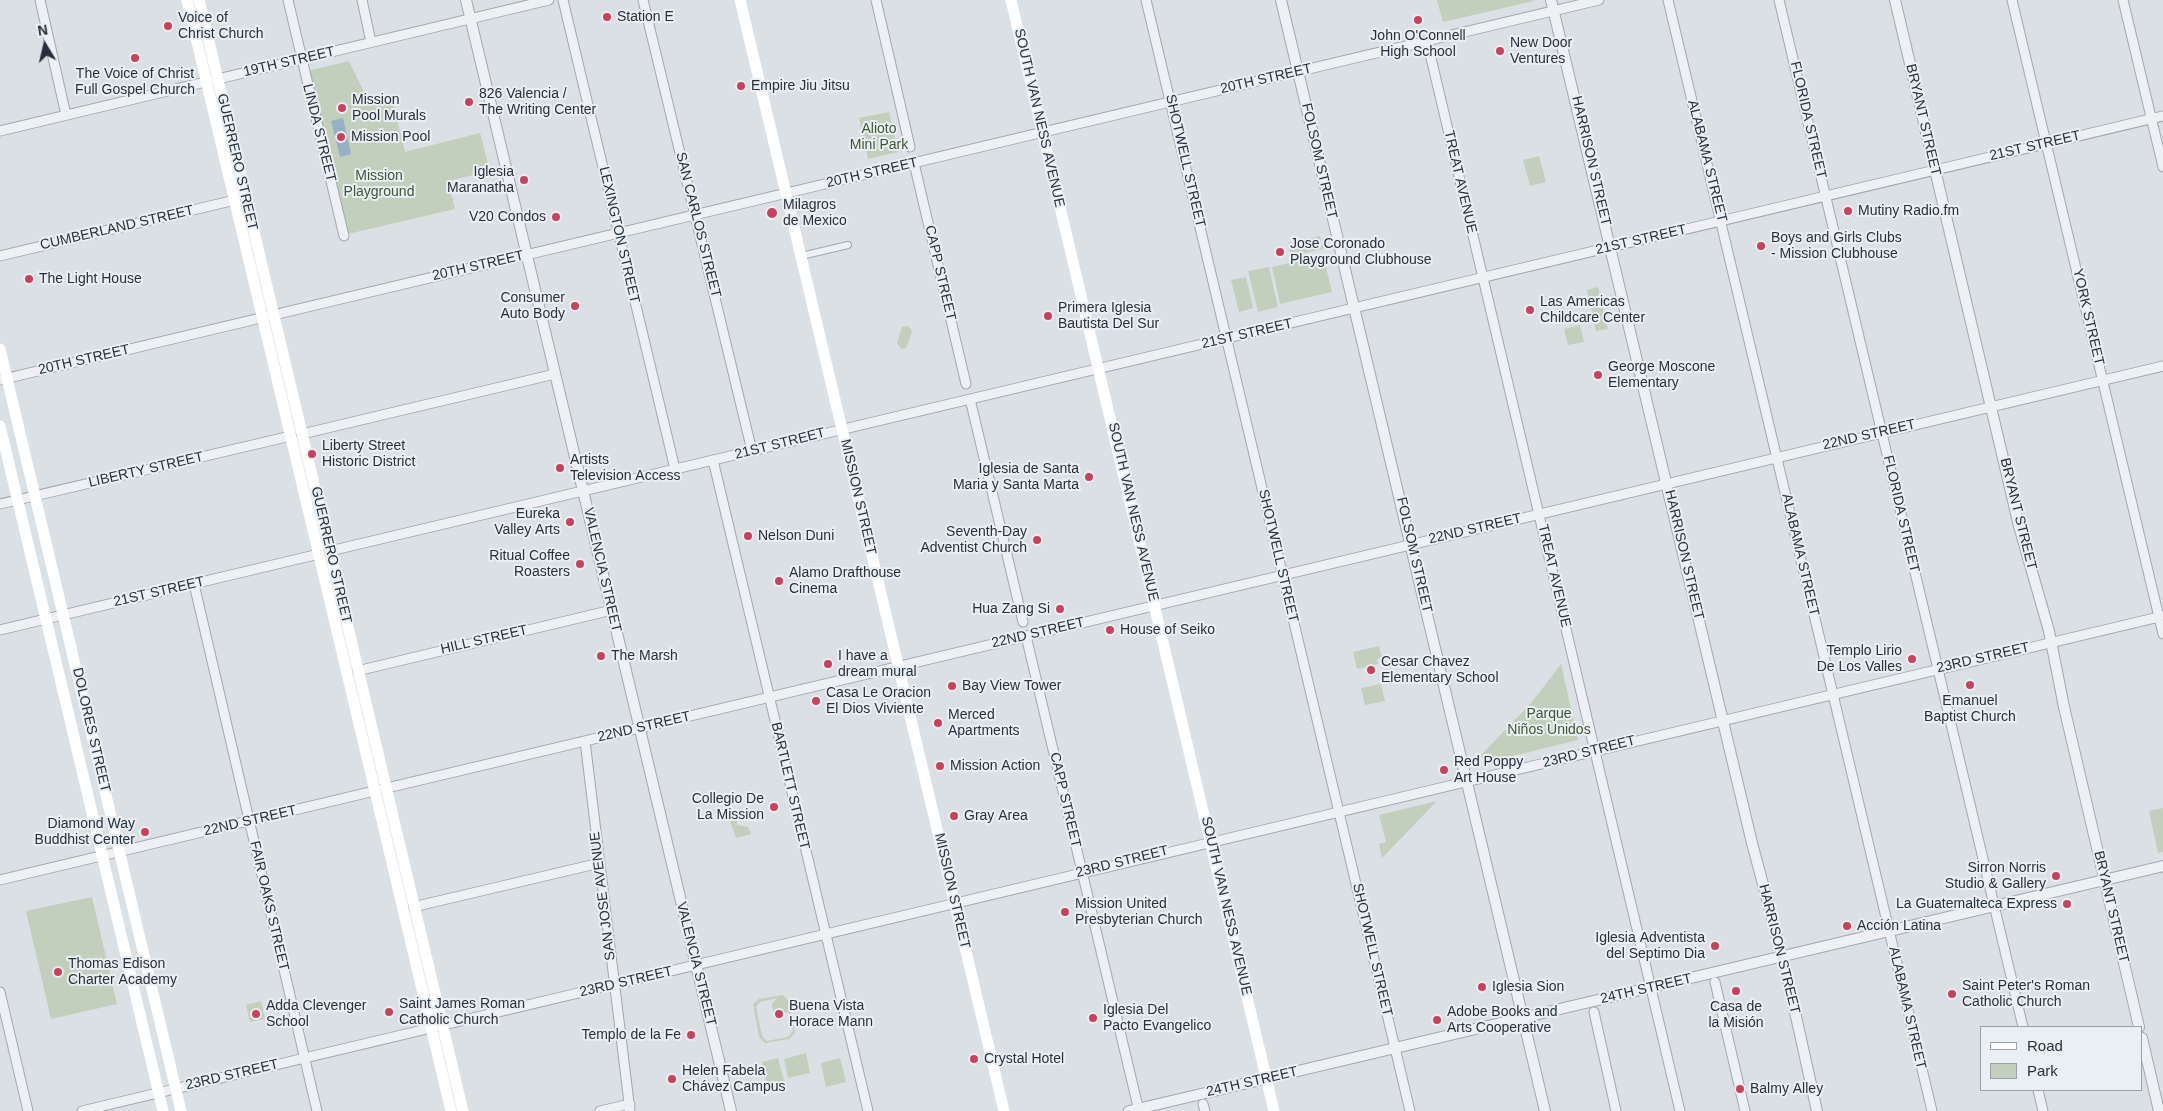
<!DOCTYPE html>
<html>
<head>
<meta charset="utf-8">
<style>
  body { margin:0 }
  #map { position:relative; width:2163px; height:1111px; overflow:hidden; background:#dbe0e5; font-family:Helvetica,sans-serif }
  canvas { display:block }
  .legend { position:absolute; left:1980px; top:1026px; width:162px; height:65px; box-sizing:border-box; background:#eaeff3; border:1px solid #9ca2a9; margin:0; padding:6px 9px; list-style:none; font-size:15px; color:#262f3b }
  .legend li { display:flex; align-items:center; gap:10px; height:25px }
  .legend b { width:25px; border:1px solid #9ca2a9 }
  .north { position:absolute; left:20px; top:20px; width:50px; height:50px; -webkit-text-stroke:4px #eaeff3; paint-order:stroke; rotate:351deg; font-size:14px; font-weight:700; line-height:20px; text-align:center; color:#262f3b }
  .north::after { content:''; display:block; margin:auto; width:18px; height:22px; background:#262f3b; clip-path:polygon(50% 0,100% 100%,50% 72%,0 100%) }
</style>
</head>
<body>
<div id="map">
<canvas width="2163" height="1111"></canvas>
<ul class="legend">
<li><b style="height:6px;background:#fff"></b>Road</li>
<li><b style="height:14px;background:#c2cfbd"></b>Park</li>
</ul>
<div class="north">N</div>
</div>
<script>
const context = document.querySelector('canvas').getContext('2d');
context.lineJoin = 'round';
function fill(path, color) {
  context.fillStyle = color;
  context.fill(path, 'evenodd');
}
function poly(rows) {
  const path = new Path2D();
  for (const r of rows) {
    path.moveTo(r[0], r[1]);
    for (let i = 2; i < r.length; i += 2) path.lineTo(r[i], r[i + 1]);
  }
  return path;
}
function stroke(path, color, width, dash) {
  context.strokeStyle = color;
  context.lineWidth = width;
  context.lineCap = dash ? 'butt' : 'round';
  context.setLineDash(dash || []);
  context.stroke(path);
}
function label(font, color, halo, rows, align = 'center') {
  context.font = font + ' Helvetica,sans-serif';
  context.lineWidth = 4;
  context.setLineDash([]);
  context.textBaseline = 'middle';
  context.strokeStyle = halo;
  context.fillStyle = color;
  for (const [text, x, y, turn = 0] of rows) {
    context.save();
    context.translate(x, y);
    context.rotate((+turn || 0) * Math.PI / 180);
    context.textAlign = isNaN(turn) ? turn : align;
    if (halo) context.strokeText(text, 0, 0);
    context.fillText(text, 0, 0);
    context.restore();
  }
}
fill(poly([
  [1437,0,1533,0,1534,1,1443,22],
  [349,61,370,104,392,99,405,152,480,133,490,171,448,181,455,209,348,234,308,71],
  [889,112,898,152,868,159,859,118],
  [1539,156,1546,182,1530,186,1523,160],
  [1320,236,1323,249,1291,256,1288,243],
  [1323,255,1332,292,1280,304,1272,267],
  [1269,267,1278,307,1258,312,1248,271],
  [1246,277,1253,308,1239,312,1231,280],
  [1598,287,1608,329,1596,331,1587,290],
  [1580,325,1584,342,1568,345,1564,329],
  [908,326,912,331,908,344,906,348,901,349,897,343,901,330,902,327],
  [1379,646,1382,658,1377,659,1378,664,1357,669,1353,652],
  [1561,664,1578,740,1484,763,1481,755,1532,702],
  [1381,684,1385,701,1365,705,1361,688],
  [1437,801,1382,858,1379,844,1386,842,1379,815],
  [2163,808,2163,852,2158,853,2149,811],
  [733,814,737,816,737,825,748,827,751,834,736,838,729,818,733,817],
  [92,897,117,1004,51,1019,26,911],
  [783,995,789,1001,795,1033,789,1039,765,1043,759,1037,753,1004,759,999],
  [777,998,772,1004,773,1011,776,1015,789,1012,793,1031,788,1037,767,1041,762,1036,756,1007,760,1002],
  [261,1001,265,1019,250,1022,246,1005],
  [806,1053,810,1073,788,1078,784,1059],
  [778,1058,785,1085,768,1089,762,1062],
  [840,1058,846,1082,826,1087,821,1063]
]), '#c2cfbd');
fill(poly([
  [343,118,351,154,340,157,331,121]
]), '#97b0c5');
const pedestrian = poly([
  [801,256,848,245]
]);
const minor = poly([
  [40,0,66,115],
  [288,0,344,236],
  [362,0,371,42],
  [563,0,675,469],
  [643,0,752,451],
  [876,0,910,147],
  [1146,0,1410,1111],
  [1668,0,1932,1111],
  [1779,0,2023,1027],
  [2012,0,2163,634],
  [2123,0,2163,167],
  [1427,41,1680,1111],
  [0,131,549,0],
  [914,163,966,384],
  [0,256,235,200],
  [0,380,1599,0],
  [970,399,1023,622],
  [302,434,555,374],
  [713,460,868,1111],
  [0,504,291,436],
  [330,551,2163,116],
  [194,584,317,1111],
  [0,630,319,554],
  [1026,636,1139,1111],
  [357,671,612,610],
  [585,741,630,1111],
  [0,880,2163,366],
  [413,907,600,863],
  [1715,982,1745,1111],
  [0,992,28,1111],
  [1594,1012,1616,1111],
  [2038,1090,2043,1111],
  [1203,1104,1205,1111],
  [82,1111,2163,616],
  [600,1111,630,1104]
]);
const tertiary = poly([
  [466,0,731,1111],
  [1281,0,1545,1111],
  [1551,0,1752,843,1785,967,1817,1111],
  [1895,0,2019,526,2049,631,2064,707,2139,1027],
  [2142,1038,2159,1111],
  [1129,1111,2163,866]
]);
stroke(pedestrian, '#a1a7af', 8);
stroke(minor, '#a1a7af', 11);
stroke(tertiary, '#a1a7af', 12);
stroke(pedestrian, '#eef0f4', 6);
stroke(minor, '#eef0f4', 9);
stroke(tertiary, '#eef0f4', 10);
stroke(poly([
  [187,0,451,1111],
  [199,0,463,1111],
  [740,0,1004,1111],
  [1011,0,1274,1111],
  [0,349,181,1111],
  [0,426,163,1111]
]), '#fff', 11);
for (const [x, y, r, color] of [
  [607,17,5,"#c9425d"],
  [1418,20,5,"#c9425d"],
  [168,26,5,"#c9425d"],
  [1500,51,5,"#c9425d"],
  [135,58,5,"#c9425d"],
  [741,86,5,"#c9425d"],
  [469,102,5,"#c9425d"],
  [342,108,5,"#c9425d"],
  [341,137,5,"#c9425d"],
  [524,180,5,"#c9425d"],
  [1848,211,5,"#c9425d"],
  [772,213,6,"#c9425d"],
  [556,217,5,"#c9425d"],
  [1761,246,5,"#c9425d"],
  [1280,252,5,"#c9425d"],
  [29,279,5,"#c9425d"],
  [575,306,5,"#c9425d"],
  [1530,310,5,"#c9425d"],
  [1048,316,5,"#c9425d"],
  [1598,375,5,"#c9425d"],
  [312,454,5,"#c9425d"],
  [560,468,5,"#c9425d"],
  [1089,477,5,"#c9425d"],
  [570,522,5,"#c9425d"],
  [748,536,5,"#c9425d"],
  [1037,540,5,"#c9425d"],
  [580,564,5,"#c9425d"],
  [779,581,5,"#c9425d"],
  [1060,609,5,"#c9425d"],
  [1110,630,5,"#c9425d"],
  [601,656,5,"#c9425d"],
  [1912,659,5,"#c9425d"],
  [828,664,5,"#c9425d"],
  [1371,670,5,"#c9425d"],
  [1970,685,5,"#c9425d"],
  [952,686,5,"#c9425d"],
  [816,701,5,"#c9425d"],
  [938,723,5,"#c9425d"],
  [940,766,5,"#c9425d"],
  [1444,770,5,"#c9425d"],
  [774,807,5,"#c9425d"],
  [954,816,5,"#c9425d"],
  [145,832,5,"#c9425d"],
  [2056,876,5,"#c9425d"],
  [2067,904,5,"#c9425d"],
  [1065,912,5,"#c9425d"],
  [1847,926,5,"#c9425d"],
  [1715,946,5,"#c9425d"],
  [58,972,5,"#c9425d"],
  [1482,987,5,"#c9425d"],
  [1736,991,5,"#c9425d"],
  [1952,994,5,"#c9425d"],
  [389,1012,5,"#c9425d"],
  [256,1014,5,"#c9425d"],
  [779,1014,5,"#c9425d"],
  [1093,1018,5,"#c9425d"],
  [1437,1020,5,"#c9425d"],
  [691,1035,5,"#c9425d"],
  [974,1059,5,"#c9425d"],
  [672,1079,5,"#c9425d"],
  [1740,1089,5,"#c9425d"]
]) {
  const dot = new Path2D();
  dot.arc(x, y, r, 0, 2 * Math.PI);
  context.fillStyle = color;
  context.fill(dot);
  stroke(dot, '#eaeff3', 2);
}
label('14px', '#262f3b', '#eaeff3', [
  ["Station E",617,17],
  ["Voice of",178,18],
  ["Christ Church",178,34],
  ["John O'Connell",1418,36,"center"],
  ["High School",1418,52,"center"],
  ["New Door",1510,43],
  ["Ventures",1510,59],
  ["The Voice of Christ",135,74,"center"],
  ["Full Gospel Church",135,90,"center"],
  ["Empire Jiu Jitsu",751,86],
  ["826 Valencia /",479,94],
  ["The Writing Center",479,110],
  ["Mission",352,100],
  ["Pool Murals",352,116],
  ["Mission Pool",351,137],
  ["Iglesia",514,172,"right"],
  ["Maranatha",514,188,"right"],
  ["Milagros",783,205],
  ["de Mexico",783,221],
  ["Mutiny Radio.fm",1858,211],
  ["V20 Condos",546,217,"right"],
  ["Boys and Girls Clubs",1771,238],
  ["- Mission Clubhouse",1771,254],
  ["Jose Coronado",1290,244],
  ["Playground Clubhouse",1290,260],
  ["The Light House",39,279],
  ["Consumer",565,298,"right"],
  ["Auto Body",565,314,"right"],
  ["Las Americas",1540,302],
  ["Childcare Center",1540,318],
  ["Primera Iglesia",1058,308],
  ["Bautista Del Sur",1058,324],
  ["George Moscone",1608,367],
  ["Elementary",1608,383],
  ["Liberty Street",322,446],
  ["Historic District",322,462],
  ["Artists",570,460],
  ["Television Access",570,476],
  ["Iglesia de Santa",1079,469,"right"],
  ["Maria y Santa Marta",1079,485,"right"],
  ["Eureka",560,514,"right"],
  ["Valley Arts",560,530,"right"],
  ["Seventh-Day",1027,532,"right"],
  ["Adventist Church",1027,548,"right"],
  ["Nelson Duni",758,536],
  ["Ritual Coffee",570,556,"right"],
  ["Roasters",570,572,"right"],
  ["Alamo Drafthouse",789,573],
  ["Cinema",789,589],
  ["Hua Zang Si",1050,609,"right"],
  ["House of Seiko",1120,630],
  ["Templo Lirio",1902,651,"right"],
  ["De Los Valles",1902,667,"right"],
  ["The Marsh",611,656],
  ["I have a",838,656],
  ["dream mural",838,672],
  ["Cesar Chavez",1381,662],
  ["Elementary School",1381,678],
  ["Bay View Tower",962,686],
  ["Casa Le Oracion",826,693],
  ["El Dios Viviente",826,709],
  ["Emanuel",1970,701,"center"],
  ["Baptist Church",1970,717,"center"],
  ["Merced",948,715],
  ["Apartments",948,731],
  ["Red Poppy",1454,762],
  ["Art House",1454,778],
  ["Mission Action",950,766],
  ["Collegio De",764,799,"right"],
  ["La Mission",764,815,"right"],
  ["Gray Area",964,816],
  ["Diamond Way",135,824,"right"],
  ["Buddhist Center",135,840,"right"],
  ["Sirron Norris",2046,868,"right"],
  ["Studio & Gallery",2046,884,"right"],
  ["Mission United",1075,904],
  ["Presbyterian Church",1075,920],
  ["La Guatemalteca Express",2057,904,"right"],
  ["Acción Latina",1857,926],
  ["Iglesia Adventista",1705,938,"right"],
  ["del Septimo Dia",1705,954,"right"],
  ["Thomas Edison",68,964],
  ["Charter Academy",68,980],
  ["Saint Peter's Roman",1962,986],
  ["Catholic Church",1962,1002],
  ["Iglesia Sion",1492,987],
  ["Saint James Roman",399,1004],
  ["Catholic Church",399,1020],
  ["Adda Clevenger",266,1006],
  ["School",266,1022],
  ["Buena Vista",789,1006],
  ["Horace Mann",789,1022],
  ["Casa de",1736,1007,"center"],
  ["la Misión",1736,1023,"center"],
  ["Iglesia Del",1103,1010],
  ["Pacto Evangelico",1103,1026],
  ["Adobe Books and",1447,1012],
  ["Arts Cooperative",1447,1028],
  ["Templo de la Fe",681,1035,"right"],
  ["Crystal Hotel",984,1059],
  ["Helen Fabela",682,1071],
  ["Chávez Campus",682,1087],
  ["Balmy Alley",1750,1089]
], 'left');
label('14px', '#262f3b', '#eaeff3', [
  ["19TH STREET",289,62,-13],
  ["20TH STREET",1266,79,-13],
  ["SOUTH VAN NESS AVENUE",1039,118,77],
  ["FLORIDA STREET",1808,120,77],
  ["BRYANT STREET",1923,120,77],
  ["LINDA STREET",319,133,76],
  ["21ST STREET",2035,146,-13],
  ["SHOTWELL STREET",1185,161,77],
  ["FOLSOM STREET",1319,161,77],
  ["HARRISON STREET",1591,161,77],
  ["ALABAMA STREET",1707,161,76],
  ["GUERRERO STREET",237,162,77],
  ["20TH STREET",872,173,-13],
  ["TREAT AVENUE",1460,182,77],
  ["SAN CARLOS STREET",698,225,76],
  ["CUMBERLAND STREET",117,228,-13],
  ["LEXINGTON STREET",619,235,77],
  ["21ST STREET",1641,240,-13],
  ["20TH STREET",478,266,-13],
  ["CAPP STREET",940,273,77],
  ["YORK STREET",2088,317,77],
  ["21ST STREET",1247,334,-13],
  ["20TH STREET",84,360,-13],
  ["22ND STREET",1869,435,-13],
  ["21ST STREET",780,444,-14],
  ["LIBERTY STREET",146,470,-13],
  ["MISSION STREET",858,497,77],
  ["SOUTH VAN NESS AVENUE",1133,512,77],
  ["FLORIDA STREET",1901,514,77],
  ["BRYANT STREET",2018,514,76],
  ["22ND STREET",1475,529,-13],
  ["GUERRERO STREET",331,555,77],
  ["FOLSOM STREET",1414,555,77],
  ["HARRISON STREET",1684,555,77],
  ["ALABAMA STREET",1800,555,77],
  ["SHOTWELL STREET",1278,556,77],
  ["VALENCIA STREET",602,570,77],
  ["TREAT AVENUE",1554,576,77],
  ["21ST STREET",159,592,-13],
  ["22ND STREET",1038,633,-13],
  ["HILL STREET",484,640,-13],
  ["23RD STREET",1983,658,-13],
  ["22ND STREET",644,727,-13],
  ["DOLORES STREET",91,730,77],
  ["23RD STREET",1589,752,-14],
  ["BARTLETT STREET",790,786,77],
  ["CAPP STREET",1065,800,77],
  ["22ND STREET",250,821,-13],
  ["23RD STREET",1122,862,-14],
  ["MISSION STREET",952,891,77],
  ["SAN JOSE AVENUE",603,896,-97],
  ["FAIR OAKS STREET",269,906,77],
  ["SOUTH VAN NESS AVENUE",1226,906,77],
  ["BRYANT STREET",2111,907,77],
  ["HARRISON STREET",1779,949,76],
  ["SHOTWELL STREET",1372,950,77],
  ["VALENCIA STREET",696,964,76],
  ["23RD STREET",626,982,-13],
  ["24TH STREET",1646,989,-13],
  ["ALABAMA STREET",1907,1008,77],
  ["23RD STREET",232,1075,-13],
  ["24TH STREET",1252,1082,-13]
]);
label('14px', '#3c5634', '#eaeff3', [
  ["Alioto",879,129],
  ["Mini Park",879,145],
  ["Mission",379,176],
  ["Playground",379,192],
  ["Parque",1549,714],
  ["Niños Unidos",1549,730]
]);
</script>
</body>
</html>
